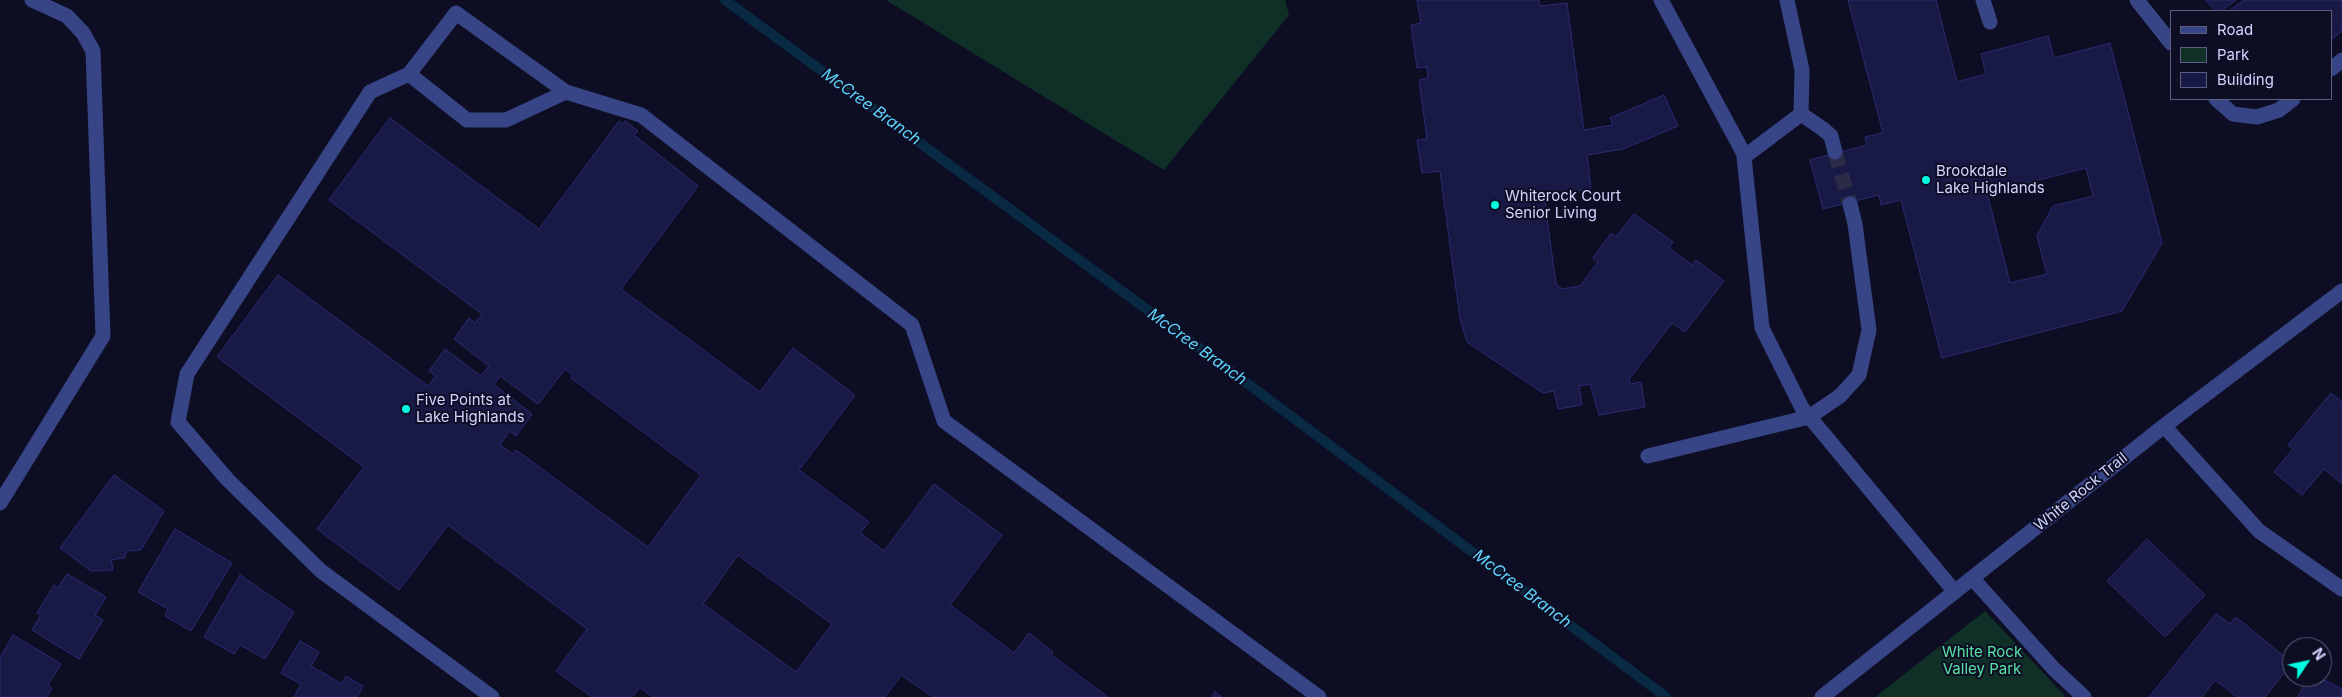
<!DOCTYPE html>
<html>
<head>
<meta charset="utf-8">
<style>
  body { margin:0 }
  #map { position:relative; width:2342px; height:697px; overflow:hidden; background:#0d0e24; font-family:Inter,sans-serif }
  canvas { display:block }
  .legend { position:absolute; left:2170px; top:10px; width:162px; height:90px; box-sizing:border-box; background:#0d0e24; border:1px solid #5b5e7c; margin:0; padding:6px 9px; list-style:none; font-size:15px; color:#d1d5ff }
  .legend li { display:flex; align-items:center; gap:10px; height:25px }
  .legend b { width:25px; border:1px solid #5b5e7c }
  .north { position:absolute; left:2282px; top:637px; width:50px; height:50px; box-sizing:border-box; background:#0d0e24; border:1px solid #5b5e7c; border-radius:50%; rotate:56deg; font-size:14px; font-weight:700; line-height:20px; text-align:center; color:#d1d5ff }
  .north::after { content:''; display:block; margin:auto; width:18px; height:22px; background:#00fce1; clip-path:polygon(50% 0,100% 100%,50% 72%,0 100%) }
</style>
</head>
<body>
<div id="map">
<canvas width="2342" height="697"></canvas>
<ul class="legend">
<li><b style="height:6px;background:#374485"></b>Road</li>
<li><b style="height:14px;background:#102f27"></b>Park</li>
<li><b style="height:14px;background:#191946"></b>Building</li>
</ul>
<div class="north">N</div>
</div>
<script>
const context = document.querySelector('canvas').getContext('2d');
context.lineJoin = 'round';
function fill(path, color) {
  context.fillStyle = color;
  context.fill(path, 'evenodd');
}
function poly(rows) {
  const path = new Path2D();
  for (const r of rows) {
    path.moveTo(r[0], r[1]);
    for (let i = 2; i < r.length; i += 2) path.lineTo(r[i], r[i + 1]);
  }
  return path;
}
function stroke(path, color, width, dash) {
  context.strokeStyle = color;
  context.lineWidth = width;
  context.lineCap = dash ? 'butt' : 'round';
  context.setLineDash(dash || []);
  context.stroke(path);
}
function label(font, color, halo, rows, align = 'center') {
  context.font = font + ' Inter,sans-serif';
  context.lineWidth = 4;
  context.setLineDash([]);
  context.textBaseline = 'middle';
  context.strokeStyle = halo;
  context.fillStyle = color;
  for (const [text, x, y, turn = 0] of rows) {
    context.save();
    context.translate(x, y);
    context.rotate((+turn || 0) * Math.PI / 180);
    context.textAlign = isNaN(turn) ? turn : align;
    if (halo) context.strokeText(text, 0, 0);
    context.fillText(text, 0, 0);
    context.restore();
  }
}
fill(poly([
  [886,0,1285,0,1289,15,1164,170],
  [1985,611,2066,697,1875,697]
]), '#102f27');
stroke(poly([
  [725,0,1224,366,1666,697]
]), '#082a43', 10);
const building = poly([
  [1417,0,1539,0,1540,6,1567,3,1584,130,1613,125,1610,118,1664,95,1678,126,1623,149,1587,155,1591,189,1544,195,1556,284,1562,289,1580,286,1598,262,1593,258,1611,233,1616,237,1634,214,1673,242,1669,248,1692,265,1696,260,1724,281,1685,332,1672,323,1629,379,1630,384,1641,382,1645,407,1599,415,1590,384,1579,386,1582,405,1558,409,1554,391,1543,393,1467,342,1460,319,1440,171,1422,173,1417,140,1427,139,1419,80,1428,78,1427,67,1417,68,1411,25,1421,23,1417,0],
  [1848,0,1936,0,1957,82,1986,74,1981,54,2048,36,2054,58,2110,43,2162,243,2122,311,1942,358,1901,200,1881,205,1879,195,1823,209,1810,160,1867,145,1865,137,1883,133,1848,0],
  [2086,168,2093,196,2053,206,2037,236,2047,274,2010,283,1987,193,2086,168],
  [2206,0,2236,0,2221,11,2215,11,2206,0],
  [2244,0,2342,0,2342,31,2331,40,2331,11,2229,11,2244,0],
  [390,118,539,229,619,121,623,124,625,121,638,131,634,135,698,186,621,289,760,392,793,348,855,395,799,470,869,522,860,533,884,551,934,484,1002,535,950,605,1014,653,1029,633,1053,652,1051,655,1108,697,933,697,901,675,885,697,652,697,640,687,632,697,592,697,556,671,587,629,448,525,399,590,317,529,364,467,217,357,278,275,428,386,436,376,429,371,445,349,481,376,489,366,454,339,469,318,475,323,482,314,329,200,390,118],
  [565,369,573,375,571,378,701,475,648,547,516,450,513,454,500,445,509,431,516,436,532,414,494,385,500,376,538,404,565,369],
  [738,555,832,624,796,672,703,604,738,555],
  [2331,393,2342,402,2342,484,2324,469,2302,495,2274,472,2293,449,2288,445,2331,393],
  [114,475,164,511,141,550,127,551,124,558,111,560,113,570,91,571,60,548,114,475],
  [175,529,232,563,191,631,165,616,168,609,138,592,175,529],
  [2147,539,2205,595,2165,637,2107,581,2147,539],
  [67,574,106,597,95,615,103,620,79,659,32,630,41,615,37,613,54,585,58,588,67,574],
  [240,575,294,612,265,659,240,645,234,654,204,637,240,575],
  [2216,614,2230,624,2236,617,2292,663,2265,697,2237,697,2215,680,2202,697,2149,697,2216,614],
  [13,635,61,664,48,685,52,688,47,697,0,697,0,658,13,635],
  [300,641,319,652,311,666,342,684,346,676,363,686,357,697,294,697,301,684,281,673,300,641],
  [2308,677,2318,677,2342,689,2342,697,2298,697,2308,677],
  [1215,692,1222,697,1211,697,1215,692]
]);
fill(building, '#191946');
stroke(building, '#2a2b73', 1);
stroke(poly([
  [1835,152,1850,204]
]), '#2a2c45', 15, [15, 8]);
stroke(poly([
  [1661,0,1745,156],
  [1787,0,1802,70,1801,114,1744,157,1762,328,1802,408,1955,592],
  [1983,0,1990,22],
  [2137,0,2171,43],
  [2331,69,2342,60],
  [409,74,467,120,506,120,566,92],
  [2216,99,2233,114,2257,117,2279,110,2293,99],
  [1801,114,1823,129,1831,136,1835,152],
  [2164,426,2259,531,2342,589],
  [1648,456,1809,417,1840,396,1859,375,1869,330,1855,224,1850,204],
  [0,503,103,336,93,51,83,33,67,16,32,0],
  [1973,579,2054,669,2084,697],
  [492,697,321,571,227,479,178,422,187,374,370,92,409,74,456,13,566,92,641,115,912,325,944,421,1319,697],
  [1822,697,2164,426,2342,291]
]), '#374485', 15);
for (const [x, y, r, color] of [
  [1926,180,5,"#00fce1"],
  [1495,205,5,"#00fce1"],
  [406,409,5,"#00fce1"]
]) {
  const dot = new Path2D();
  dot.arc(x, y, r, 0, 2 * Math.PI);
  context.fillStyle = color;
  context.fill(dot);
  stroke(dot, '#0d0e24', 2);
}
label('15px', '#d1d5ff', '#0d0e24', [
  ["Brookdale",1936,171],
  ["Lake Highlands",1936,188],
  ["Whiterock Court",1505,196],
  ["Senior Living",1505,213],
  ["Five Points at",416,400],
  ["Lake Highlands",416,417]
], 'left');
label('15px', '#d1d5ff', '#0d0e24', [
  ["White Rock Trail",2081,492,-39]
]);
label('15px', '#58e3a4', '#0d0e24', [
  ["White Rock",1982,652],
  ["Valley Park",1982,669]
]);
label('italic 16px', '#5fd6ff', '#0d0e24', [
  ["McCree Branch",871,107,36],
  ["McCree Branch",1197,347,36],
  ["McCree Branch",1522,589,37]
]);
</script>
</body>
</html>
